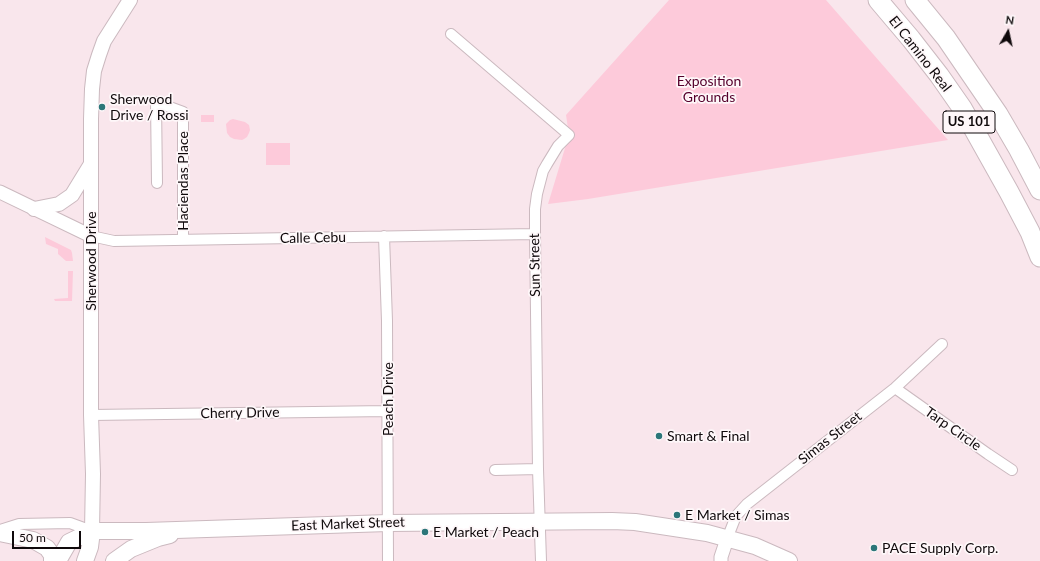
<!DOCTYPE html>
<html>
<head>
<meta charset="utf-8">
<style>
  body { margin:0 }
  #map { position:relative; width:1040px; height:561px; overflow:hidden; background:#f9e6ec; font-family:Lato,sans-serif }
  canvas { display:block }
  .north { position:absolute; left:988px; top:12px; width:40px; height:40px; -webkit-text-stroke:3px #fef7f9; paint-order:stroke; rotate:9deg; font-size:11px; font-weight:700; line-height:16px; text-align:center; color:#0f090b }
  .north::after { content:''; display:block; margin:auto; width:14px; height:18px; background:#0f090b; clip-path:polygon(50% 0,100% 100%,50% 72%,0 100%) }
  .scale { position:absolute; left:12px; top:531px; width:69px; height:18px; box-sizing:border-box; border:2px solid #0f090b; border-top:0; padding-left:5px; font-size:12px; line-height:14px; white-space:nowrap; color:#0f090b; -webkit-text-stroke:3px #fef7f9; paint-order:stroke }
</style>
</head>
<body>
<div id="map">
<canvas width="1040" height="561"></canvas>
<div class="north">N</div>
<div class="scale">50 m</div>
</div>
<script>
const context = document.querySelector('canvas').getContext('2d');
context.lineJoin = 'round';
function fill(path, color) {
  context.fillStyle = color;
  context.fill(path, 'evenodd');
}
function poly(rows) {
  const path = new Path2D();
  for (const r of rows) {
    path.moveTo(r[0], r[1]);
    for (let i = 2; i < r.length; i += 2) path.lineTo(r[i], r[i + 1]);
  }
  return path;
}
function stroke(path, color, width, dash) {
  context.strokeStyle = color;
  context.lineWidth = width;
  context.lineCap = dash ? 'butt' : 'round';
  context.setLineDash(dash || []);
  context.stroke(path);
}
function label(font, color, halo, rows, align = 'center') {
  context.font = font + ' Lato,sans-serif';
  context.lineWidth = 3.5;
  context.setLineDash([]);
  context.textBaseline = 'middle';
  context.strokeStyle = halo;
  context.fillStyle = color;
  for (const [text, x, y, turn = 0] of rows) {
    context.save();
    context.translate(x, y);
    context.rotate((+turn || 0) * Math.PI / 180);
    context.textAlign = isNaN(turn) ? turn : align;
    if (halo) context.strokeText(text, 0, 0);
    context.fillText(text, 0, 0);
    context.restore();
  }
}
fill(poly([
  [669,0,826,0,948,140,588,199,548,204,569,135,566,115],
  [201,115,214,115,214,122,201,122],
  [233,119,245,122,249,125,250,130,249,133,247,137,244,139,242,140,234,139,230,137,227,133,226,124,230,120],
  [266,143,290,143,290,165,266,165],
  [45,237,71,250,72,253,73,261,66,261,58,254,58,249,46,244],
  [68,271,73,271,72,301,55,301,54,299,68,298]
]), '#fdcada');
const minor = poly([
  [451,34,569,135,558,146,547,164,543,171,537,194,535,209,535,234,538,469,541,561],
  [157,183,156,102,183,112,183,240],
  [91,236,114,241,535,234],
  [384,236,387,321,388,561],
  [895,388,988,454,1012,470],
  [91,415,388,411],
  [495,470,538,469],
  [0,530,19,524,70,523,92,531],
  [727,539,736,516,747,504,895,388,942,344]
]);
const tertiary = poly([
  [0,192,91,236],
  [721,561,721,557,727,539]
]);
const secondary = poly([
  [34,209,59,204,72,195,91,164],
  [92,531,93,474,91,415,91,119,92,89,94,71,99,55,104,41,130,0]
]);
const primary = poly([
  [0,533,33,540,47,548,52,555,52,561],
  [58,561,69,542,92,531,146,531,388,523,612,521,635,522,707,533,755,546,789,561],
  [85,561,90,547,92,531],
  [114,561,131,549,158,538,170,535]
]);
const motorway = poly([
  [878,0,911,39,939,75,962,108,1009,192,1030,232,1040,257],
  [915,0,946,38,998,114,1019,150,1040,190]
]);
stroke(minor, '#cbb9bf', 12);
stroke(tertiary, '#cbb9bf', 15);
stroke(secondary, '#cbb9bf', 16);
stroke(primary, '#cbb9bf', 18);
stroke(motorway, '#cbb9bf', 21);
stroke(minor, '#fff', 10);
stroke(tertiary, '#fff', 13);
stroke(secondary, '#fff', 14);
stroke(primary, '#fff', 16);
stroke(motorway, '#fff', 19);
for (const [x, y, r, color] of [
  [102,107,4,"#2c7679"],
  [659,436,4,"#2c7679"],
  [677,515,4,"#2c7679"],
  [425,532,4,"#2c7679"],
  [874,548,4,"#2c7679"]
]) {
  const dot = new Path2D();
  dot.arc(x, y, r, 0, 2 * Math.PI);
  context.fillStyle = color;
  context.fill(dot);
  stroke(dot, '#fef7f9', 1.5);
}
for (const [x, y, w] of [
  [969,122,52]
]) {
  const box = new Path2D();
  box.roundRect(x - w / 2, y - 11, w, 22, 3);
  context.fillStyle = '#fef7f9';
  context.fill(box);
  stroke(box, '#0f090b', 1);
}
label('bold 13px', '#0f090b', null, [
  ["US 101",969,122]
]);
label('14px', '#0f090b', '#fef7f9', [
  ["El Camino Real",920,54,52],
  ["Haciendas Place",183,181,-90],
  ["Calle Cebu",313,238,-1],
  ["Sherwood Drive",91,261,-90],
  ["Sun Street",535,265,-91],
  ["Peach Drive",388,399,-90],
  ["Cherry Drive",240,413,-1],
  ["Tarp Circle",953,429,35],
  ["Simas Street",830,438,-38],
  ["East Market Street",348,524,-2]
]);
label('14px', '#55002c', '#fef7f9', [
  ["Exposition",709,81],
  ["Grounds",709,97]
]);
label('14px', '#0f090b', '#fef7f9', [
  ["Sherwood",110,99],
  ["Drive / Rossi",110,115],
  ["Smart & Final",667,436],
  ["E Market / Simas",685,515],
  ["E Market / Peach",433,532],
  ["PACE Supply Corp.",882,548]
], 'left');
</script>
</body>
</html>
